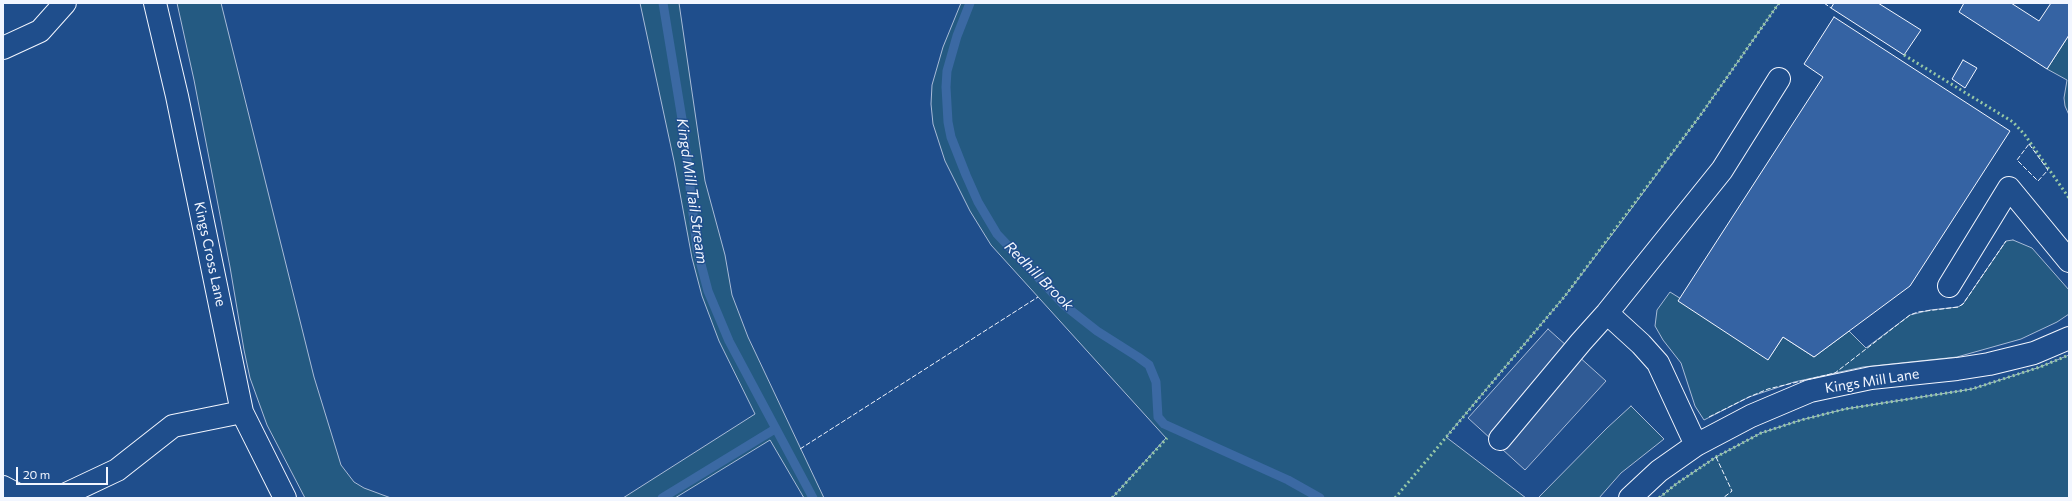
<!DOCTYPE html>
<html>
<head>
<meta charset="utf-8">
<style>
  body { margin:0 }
  #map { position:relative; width:2072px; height:501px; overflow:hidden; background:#1f4e8c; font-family:Commissioner,sans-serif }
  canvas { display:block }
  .frame { position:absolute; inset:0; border:4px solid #f2f6ff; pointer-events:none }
  .scale { position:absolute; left:16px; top:467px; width:92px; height:18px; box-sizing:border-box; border:2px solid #f2f6ff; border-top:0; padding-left:5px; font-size:12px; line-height:14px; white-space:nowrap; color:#f2f6ff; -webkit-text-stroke:3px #1f4e8c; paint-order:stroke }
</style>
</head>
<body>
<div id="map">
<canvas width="2072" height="501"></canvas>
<div class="frame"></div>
<div class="scale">20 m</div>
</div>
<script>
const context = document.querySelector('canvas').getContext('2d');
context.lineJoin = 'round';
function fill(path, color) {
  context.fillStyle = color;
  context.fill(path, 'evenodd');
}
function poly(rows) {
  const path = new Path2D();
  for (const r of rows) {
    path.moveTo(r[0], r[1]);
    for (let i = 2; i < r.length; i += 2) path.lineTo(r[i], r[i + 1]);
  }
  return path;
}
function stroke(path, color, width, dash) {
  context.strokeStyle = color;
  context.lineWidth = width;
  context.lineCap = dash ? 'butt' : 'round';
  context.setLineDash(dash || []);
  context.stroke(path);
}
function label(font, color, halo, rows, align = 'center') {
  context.font = font + ' Commissioner,sans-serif';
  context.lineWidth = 3;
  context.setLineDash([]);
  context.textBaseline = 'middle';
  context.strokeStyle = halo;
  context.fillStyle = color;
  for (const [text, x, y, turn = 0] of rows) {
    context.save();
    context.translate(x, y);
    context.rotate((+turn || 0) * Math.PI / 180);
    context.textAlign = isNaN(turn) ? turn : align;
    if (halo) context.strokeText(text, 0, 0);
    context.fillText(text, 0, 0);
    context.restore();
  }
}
const green = poly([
  [177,3,221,3,314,377,341,465,354,482,364,488,391,498,305,498,267,425,250,378,244,350,230,267,194,80,177,3],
  [640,3,679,3,705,181,725,255,732,295,748,337,824,498,804,498,770,440,675,498,623,498,755,414,719,341,702,296,692,258,674,161,640,3],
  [961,3,1779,3,1702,113,1620,224,1565,296,1446,437,1526,498,1112,498,1166,438,991,245,970,211,945,161,933,124,931,104,932,85,943,47,961,3],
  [2069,35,2069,115,2065,106,2064,98,2067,80,2047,69,2069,35],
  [2013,240,2032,248,2069,290,2069,314,2057,322,2021,339,1957,357,1863,367,1794,382,1749,397,1704,420,1695,406,1681,363,1663,340,1655,326,1657,310,1670,292,1771,355,1783,337,1814,357,1849,331,1866,348,1910,315,1930,310,1958,307,1963,304,2006,241,2013,240],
  [2069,355,2069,498,1659,498,1676,484,1716,457,1761,433,1801,420,1845,409,1972,389,2040,367,2069,355],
  [1631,406,1664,439,1621,473,1599,498,1538,498,1607,428,1631,406]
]);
fill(green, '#245a82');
stroke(green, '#a8bbd7', 1);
const parking = poly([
  [1548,329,1606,381,1525,470,1468,418,1548,329]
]);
fill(parking, '#305b95');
stroke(parking, '#a8bbd7', 1);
stroke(poly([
  [663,3,683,125,697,249,708,291,729,341,813,498],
  [970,3,957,36,947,71,946,87,948,122,951,137,966,175,978,202,997,234,1064,305,1097,331,1138,357,1149,365,1156,382,1158,417,1164,424,1288,480,1320,498],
  [662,498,775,429]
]), '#3b69a3', 9);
const building = poly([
  [1834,3,1878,3,1921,30,1904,55,1831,8,1834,3],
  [1964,3,2011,3,2039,21,2051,3,2069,3,2069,35,2047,69,1959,12,1964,3],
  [1834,17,2010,131,1910,286,1814,357,1783,337,1768,360,1678,301,1823,77,1804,64,1834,17],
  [1963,60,1977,68,1965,88,1952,79,1963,60]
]);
fill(building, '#3563a3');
stroke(building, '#f2f6ff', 1);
const minor = poly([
  [155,3,177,96,242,412,285,498],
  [3,48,40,31,65,3],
  [1949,286,2009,188,2069,261],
  [1607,313,1641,344,1658,363,1696,445],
  [1500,439,1581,342,1607,313,1722,170,1779,79],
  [3,487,20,496,64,495,117,470,173,426,242,412],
  [1630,498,1659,471,1696,445,1751,416,1810,391,1871,378,1957,369,1989,364,2034,353,2069,338]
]);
stroke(minor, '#f2f6ff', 24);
stroke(minor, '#1f4e8c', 22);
stroke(poly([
  [1904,55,2013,122,2025,135,2069,198],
  [1112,498,1167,438],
  [1395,498,1565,296,1702,113,1779,3],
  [1659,498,1676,484,1716,457,1761,433,1801,420,1845,409,1972,389,2040,367,2069,355]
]), '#97c8a6', 3, [2, 3]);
stroke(poly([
  [1824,3,1831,8],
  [2029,144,2048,170,2038,181,2017,160,2029,144],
  [1709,417,1749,397,1768,389,1835,373,1910,315,1918,312,1958,307,1963,304,2006,241],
  [800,449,1038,297],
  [1716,457,1732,491,1723,498]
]), '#f2f6ff', 1, [5, 2]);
label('14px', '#f2f6ff', '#1f4e8c', [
  ["Kings Cross Lane",210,254,78],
  ["Kings Mill Lane",1872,381,-9]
]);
label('italic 15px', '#f2f6ff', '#1f4e8c', [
  ["Kingd Mill Tail Stream",692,191,82],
  ["Redhill Brook",1039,276,45]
]);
</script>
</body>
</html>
